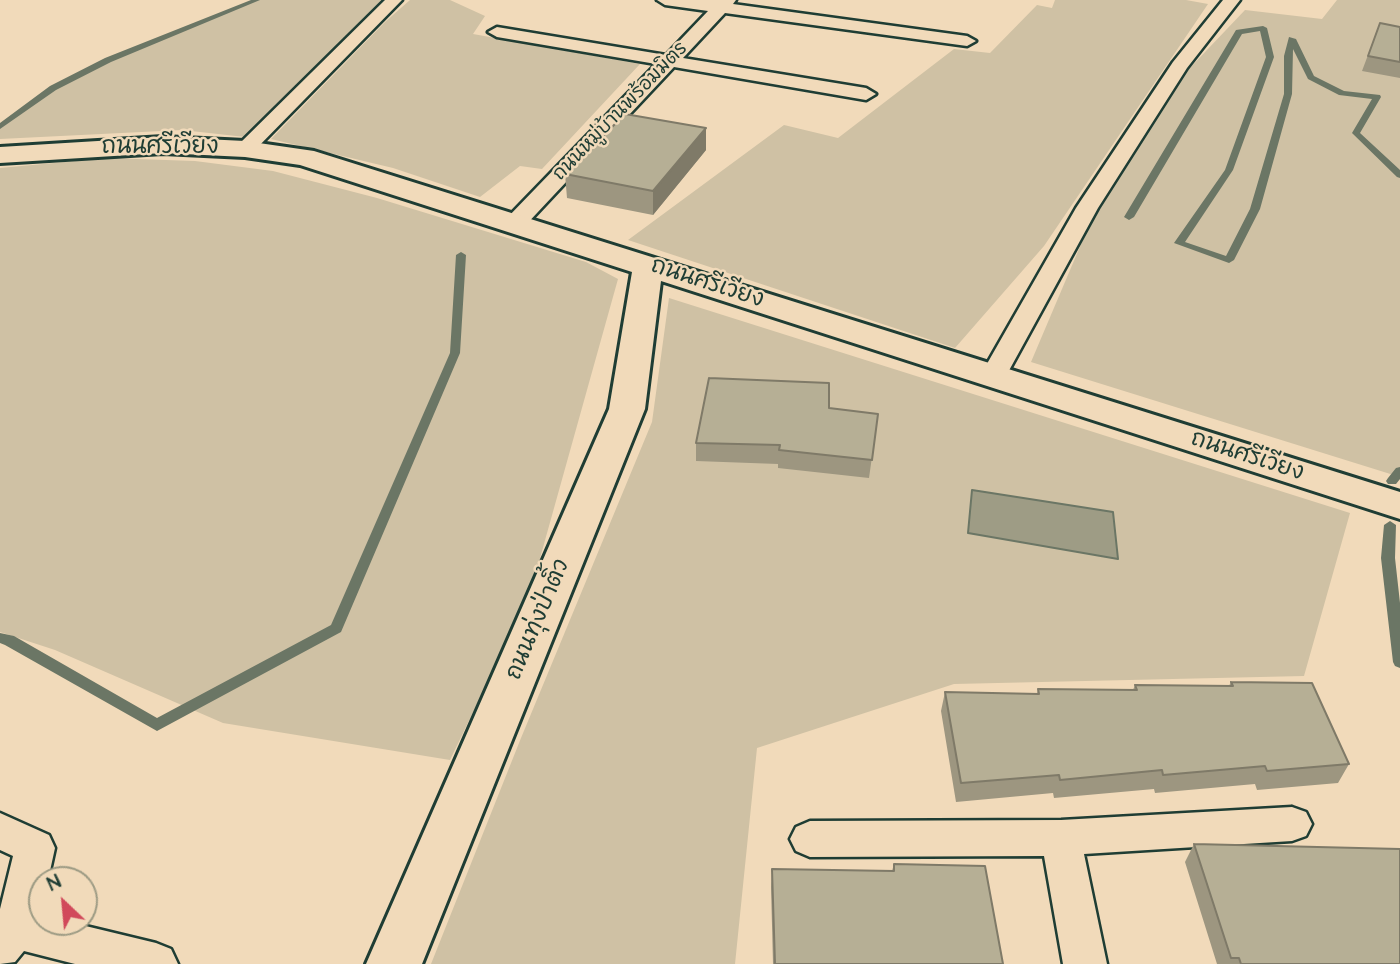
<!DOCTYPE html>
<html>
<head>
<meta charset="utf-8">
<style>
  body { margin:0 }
  #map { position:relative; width:1400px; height:964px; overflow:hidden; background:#f1daba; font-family:"Architects Daughter",sans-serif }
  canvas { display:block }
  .north { position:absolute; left:28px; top:866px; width:70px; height:70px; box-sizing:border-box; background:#f1daba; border:2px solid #9d9b84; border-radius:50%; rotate:334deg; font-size:19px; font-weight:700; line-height:28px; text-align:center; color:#1f3d34 }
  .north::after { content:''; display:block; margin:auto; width:24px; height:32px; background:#d1495b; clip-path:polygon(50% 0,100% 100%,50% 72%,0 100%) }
</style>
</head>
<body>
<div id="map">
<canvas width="1400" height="964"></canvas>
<div class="north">N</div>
</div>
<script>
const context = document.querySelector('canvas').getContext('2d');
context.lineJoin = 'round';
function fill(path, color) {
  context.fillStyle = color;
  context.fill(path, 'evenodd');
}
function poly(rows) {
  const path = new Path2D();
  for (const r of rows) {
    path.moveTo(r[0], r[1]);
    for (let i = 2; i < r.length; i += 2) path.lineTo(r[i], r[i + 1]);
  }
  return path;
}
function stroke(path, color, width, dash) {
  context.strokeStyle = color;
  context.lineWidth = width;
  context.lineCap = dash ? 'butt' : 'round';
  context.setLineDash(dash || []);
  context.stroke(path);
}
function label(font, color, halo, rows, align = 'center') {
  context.font = font + ' "Architects Daughter","Playpen Sans Thai",sans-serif';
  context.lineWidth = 5;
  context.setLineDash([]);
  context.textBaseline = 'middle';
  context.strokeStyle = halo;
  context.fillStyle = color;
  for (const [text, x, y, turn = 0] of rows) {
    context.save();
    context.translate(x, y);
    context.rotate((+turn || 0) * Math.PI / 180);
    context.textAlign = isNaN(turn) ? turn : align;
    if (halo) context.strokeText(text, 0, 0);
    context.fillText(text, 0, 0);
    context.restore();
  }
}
fill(poly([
  [256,0,384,0,245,137,182,130,0,139,0,128,53,88,108,60],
  [410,0,450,0,485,16,473,34,640,64,542,169,520,166,480,197,393,168,271,139,385,22],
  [1055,0,1186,0,1208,4,1044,246,955,348,628,240,784,125,838,138,954,49,990,53,1037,5,1052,8],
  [1337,0,1400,0,1400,477,1031,362,1104,190,1167,92,1245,10,1322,19],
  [108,158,195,161,273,171,377,198,586,262,618,279,530,594,450,760,223,723,55,650,0,632,0,168],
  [669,298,1350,513,1304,676,954,684,757,748,735,964,431,964,521,738,652,422]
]), '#cfc1a4');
const water = poly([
  [972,490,1113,512,1118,559,968,533,972,490]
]);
fill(water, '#9e9c85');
stroke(water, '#6b7665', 2);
fill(poly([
  [251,0,260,0,111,62,56,90,0,129,0,123,50,86,105,58,251,0],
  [1263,26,1267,28,1274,57,1233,170,1185,242,1226,256,1250,209,1284,94,1284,56,1289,37,1296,39,1314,76,1344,91,1380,95,1381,97,1360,133,1400,170,1400,178,1397,177,1352,133,1372,99,1339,95,1308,79,1293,49,1292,94,1260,209,1234,260,1229,263,1174,243,1225,170,1266,57,1260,31,1242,34,1134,217,1129,220,1124,217,1236,30,1263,26],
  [461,252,466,255,460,353,341,632,157,731,5,645,0,643,0,633,14,636,157,718,331,625,450,353,456,255,461,252],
  [1400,467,1400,479,1396,484,1388,484,1386,481,1388,478,1396,468,1400,467],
  [1390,521,1396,525,1395,558,1400,603,1400,668,1395,666,1393,662,1381,558,1384,525,1390,521]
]), '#6b7665');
const street = poly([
  [385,0,402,0,252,153,238,153,235,149,238,145,385,0],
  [657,0,736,0,733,4,967,36,976,41,967,46,725,13,683,58,866,88,876,94,866,100,674,67,522,229,506,229,503,224,506,219,656,64,497,37,488,32,497,27,666,55,708,11,665,5,657,0],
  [1223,0,1240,0,1187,68,1098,208,1006,376,1002,382,993,384,984,382,980,376,1076,208,1173,62,1223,0],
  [1292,807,1306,812,1312,824,1306,836,1292,841,1084,854,1107,964,1063,964,1044,856,810,857,796,851,790,839,796,827,810,821,1061,820,1292,807],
  [0,813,49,835,55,848,48,880,42,880,42,922,69,922,156,943,171,949,178,964,75,964,24,951,15,962,0,964,0,909,13,856,0,850,0,813]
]);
const secondary = poly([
  [163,137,245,141,314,151,1400,492,1400,519,661,281,645,409,422,964,366,964,609,409,632,272,300,165,245,157,163,153,0,163,0,147,163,137]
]);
stroke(street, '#1f3d34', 5);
stroke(secondary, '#1f3d34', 6);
fill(street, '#f1daba');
fill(secondary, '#f1daba');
fill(poly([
  [1380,23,1400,27,1400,78,1362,71],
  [706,150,653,215,567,198,565,174],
  [829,408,878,414,869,478,778,468,778,464,696,461,696,443],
  [1231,682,1349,764,1338,783,1257,790,1255,784,1155,793,1154,789,1054,798,1053,793,956,802,941,711,945,692,1037,694,1038,689,1133,690,1135,685,1229,686],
  [1194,844,1400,964,1217,964,1185,862],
  [894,864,1003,964,773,964,771,887,772,869,892,871]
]), '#9d9680');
fill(poly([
  [706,128,706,150,653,215,653,191]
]), '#7f7a68');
const building = poly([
  [1380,23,1400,27,1400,62,1368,56,1380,23],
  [625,114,706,128,653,191,565,174,625,114],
  [709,378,829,383,829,408,878,414,872,460,779,450,780,445,696,443,709,378],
  [1231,682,1312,683,1349,764,1267,771,1265,766,1163,775,1162,770,1060,780,1059,775,961,783,945,692,1039,694,1038,689,1137,690,1135,685,1233,686,1231,682],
  [1194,844,1400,849,1400,964,1241,964,1239,958,1231,958,1194,844],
  [894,864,985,866,1003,964,775,964,772,869,894,871,894,864]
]);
fill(building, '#b6af95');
stroke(building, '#7f7a68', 2);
label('19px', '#1f3d34', '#f1daba', [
  ["ถนนหมู่บ้านพร้อมมิตร",621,112,-46]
]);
label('23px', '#1f3d34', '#f1daba', [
  ["ถนนศรีเวียง",160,148],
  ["ถนนศรีเวียง",707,284,18],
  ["ถนนศรีเวียง",1247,457,18],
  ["ถนนทุ่งป่าติ้ว",539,620,-67]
]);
</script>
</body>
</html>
